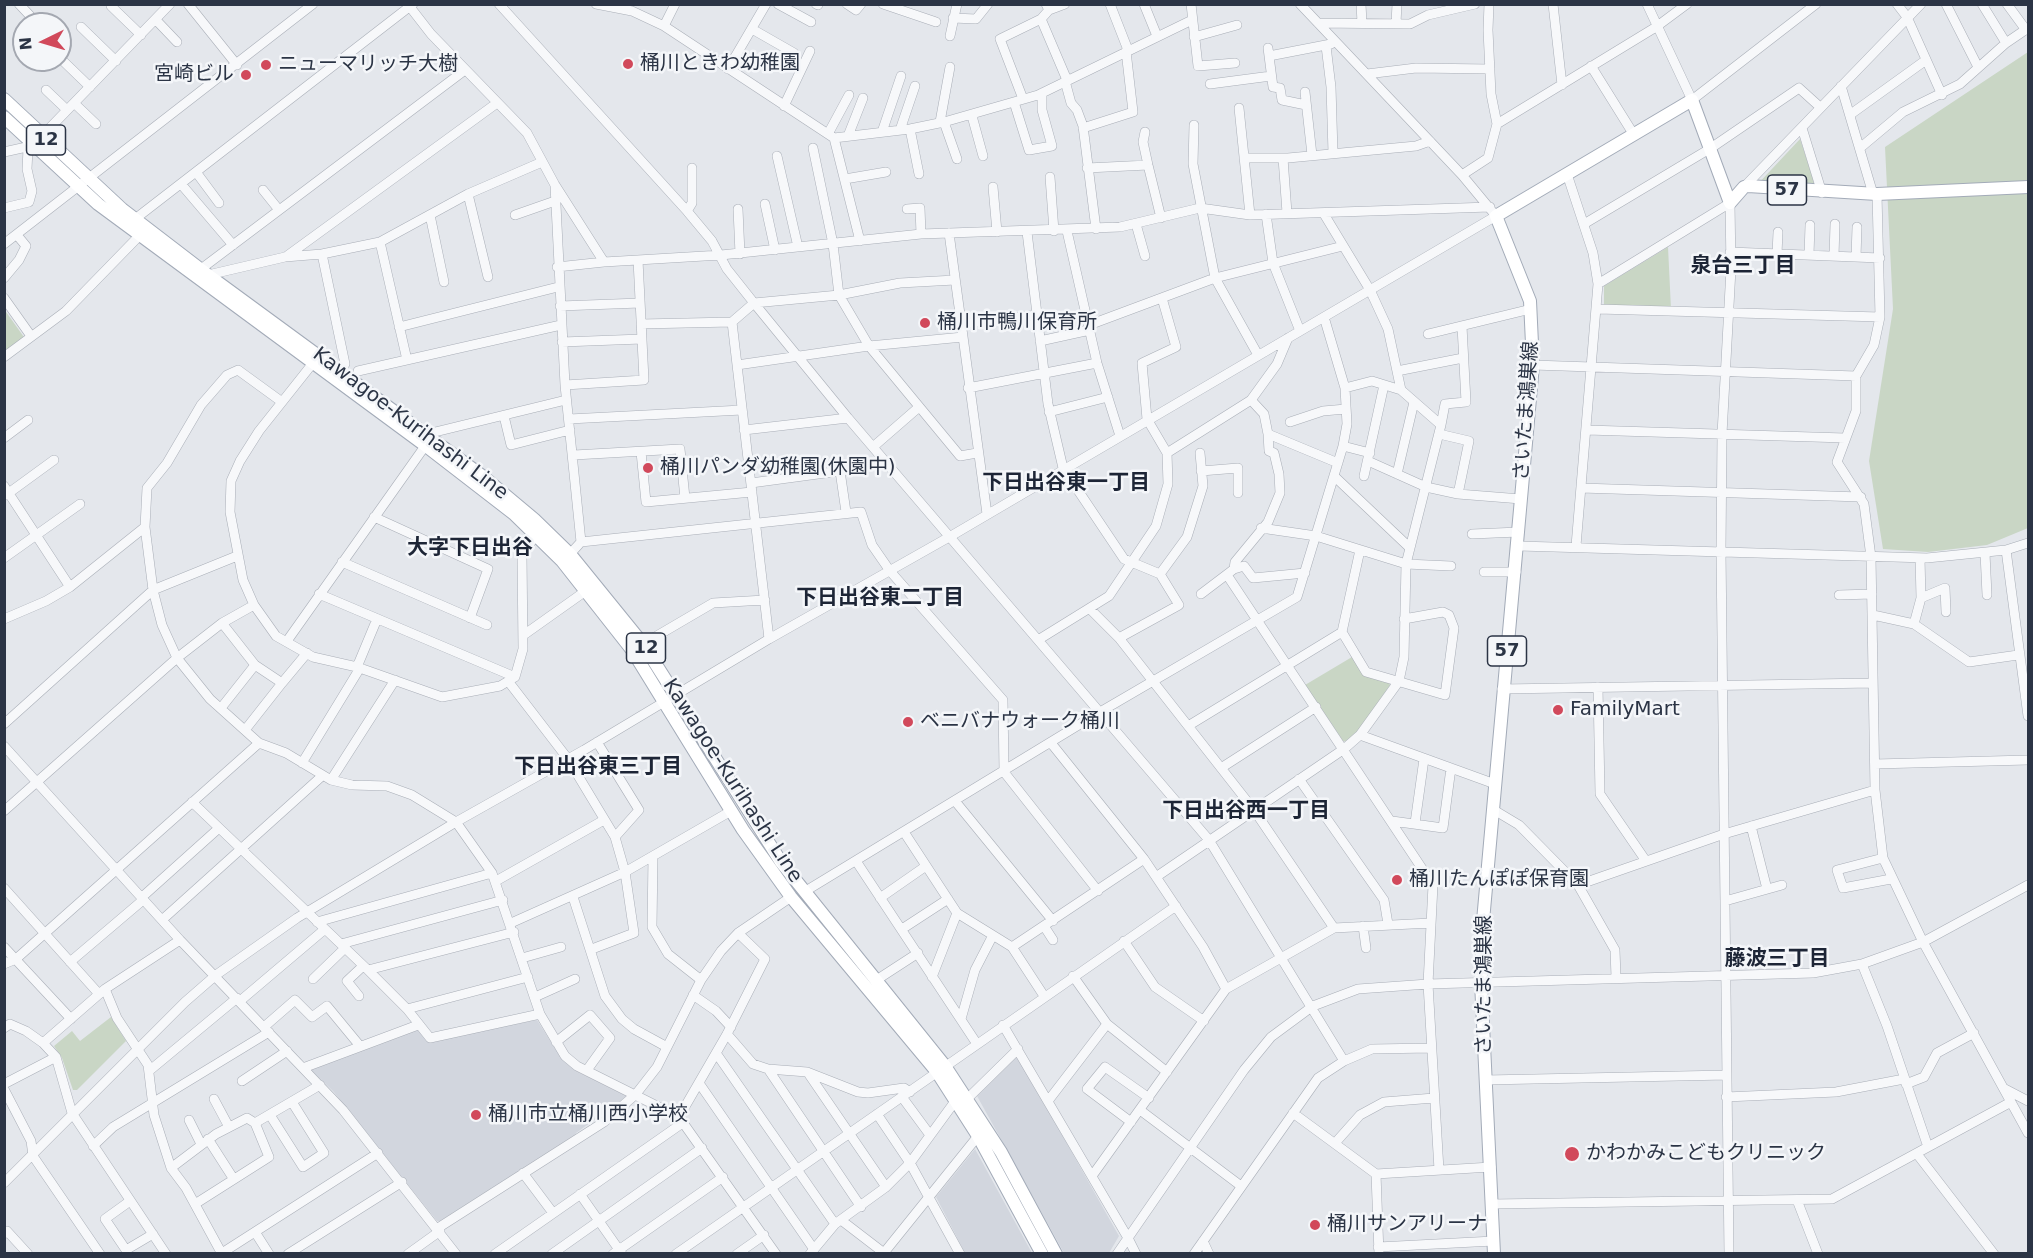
<!DOCTYPE html>
<html>
<head>
<meta charset="utf-8">
<style>
  body { margin:0 }
  #map { position:relative; width:2033px; height:1258px; overflow:hidden; background:#e4e7ec; font-family:"DejaVu Sans",sans-serif }
  canvas { display:block }
  .frame { position:absolute; inset:0; border:6px solid #2b3445; pointer-events:none }
  .north { position:absolute; left:12px; top:12px; width:60px; height:60px; box-sizing:border-box; background:#f4f6f9; border:2px solid #a4a8b1; border-radius:50%; rotate:265deg; font-size:16px; font-weight:700; line-height:24px; text-align:center; color:#2b3445 }
  .north::after { content:''; display:block; margin:auto; width:21px; height:27px; background:#d1495b; clip-path:polygon(50% 0,100% 100%,50% 72%,0 100%) }
</style>
</head>
<body>
<div id="map">
<canvas width="2033" height="1258"></canvas>
<div class="frame"></div>
<div class="north">N</div>
</div>
<script>
const context = document.querySelector('canvas').getContext('2d');
context.lineJoin = 'round';
function fill(path, color) {
  context.fillStyle = color;
  context.fill(path, 'evenodd');
}
function poly(rows) {
  const path = new Path2D();
  for (const r of rows) {
    path.moveTo(r[0], r[1]);
    for (let i = 2; i < r.length; i += 2) path.lineTo(r[i], r[i + 1]);
  }
  return path;
}
function stroke(path, color, width, dash) {
  context.strokeStyle = color;
  context.lineWidth = width;
  context.lineCap = dash ? 'butt' : 'round';
  context.setLineDash(dash || []);
  context.stroke(path);
}
function label(font, color, halo, rows, align = 'center') {
  context.font = font + ' "DejaVu Sans","Noto Sans JP",sans-serif';
  context.lineWidth = 5;
  context.setLineDash([]);
  context.textBaseline = 'middle';
  context.strokeStyle = halo;
  context.fillStyle = color;
  for (const [text, x, y, turn = 0] of rows) {
    context.save();
    context.translate(x, y);
    context.rotate((+turn || 0) * Math.PI / 180);
    context.textAlign = isNaN(turn) ? turn : align;
    if (halo) context.strokeText(text, 0, 0);
    context.fillText(text, 0, 0);
    context.restore();
  }
}
fill(poly([
  [537,1020,561,1058,580,1073,626,1092,626,1097,576,1133,575,1136,440,1221,437,1221,333,1091,311,1070,312,1067,417,1029,426,1041],
  [1017,1055,1119,1236,1109,1253,1064,1253,977,1096],
  [975,1149,1032,1253,965,1253,936,1197]
]), '#d2d6de');
fill(poly([
  [2028,52,2028,528,1987,545,1928,552,1883,549,1869,461,1893,309,1885,147],
  [1800,139,1817,190,1756,186],
  [1668,247,1671,309,1604,313,1604,286],
  [4,309,26,340,4,361],
  [1352,657,1364,675,1389,682,1390,685,1355,736,1347,742,1343,741,1305,685],
  [111,1017,126,1041,77,1090,73,1090,62,1058,54,1046,72,1031,80,1041]
]), '#c9d6c5');
const minor = poly([
  [19,4,35,21],
  [188,4,237,65],
  [499,4,687,211,712,241,727,269,754,303,732,322,769,639],
  [596,4,632,11,664,26,834,138,910,129,944,122,1038,95,1192,20],
  [778,4,811,22],
  [816,4,818,5],
  [847,4,856,10,861,4],
  [883,4,936,22],
  [1046,4,1049,10,1065,4],
  [1110,4,1128,50],
  [1144,4,1157,36],
  [1191,4,1198,66,1235,63],
  [1361,4,1362,23],
  [1553,4,1562,85],
  [1647,4,1692,100,1816,4],
  [1897,4,1907,17,1942,95],
  [1946,4,1978,67],
  [1982,4,2006,43],
  [2007,4,2026,30],
  [111,6,141,35],
  [410,7,431,34,527,133,555,185,604,262],
  [953,18,976,19,988,4],
  [1041,19,1067,80],
  [156,20,177,42],
  [1318,23,1410,24,1428,15,1475,4],
  [1396,23,1397,4],
  [664,26,675,4],
  [81,27,116,61],
  [752,29,794,53],
  [950,36,957,4],
  [1194,37,1237,25],
  [1326,46,1331,87,1333,153],
  [1268,48,1273,87,1280,88,1282,100,1306,105],
  [1269,56,1331,44],
  [60,58,90,87],
  [1591,66,1634,135],
  [728,69,766,4],
  [1367,74,1416,68,1490,69],
  [1065,81,1071,103,1077,110,1083,126,1096,229],
  [1210,84,1271,76],
  [1841,86,1873,194],
  [46,90,67,110],
  [1305,92,1312,155],
  [1023,99,1000,39,1041,19,1049,10],
  [1014,102,1029,150,1052,146,1042,110,1042,93],
  [74,103,96,124],
  [784,106,810,51],
  [1239,108,1250,215],
  [1851,114,1926,60],
  [972,116,983,156],
  [940,122,950,67],
  [944,122,957,159],
  [1497,124,1656,27,1687,4],
  [1194,125,1193,164,1215,278,1258,355],
  [1083,128,1133,112,1126,51],
  [1802,128,1822,193],
  [910,129,919,174],
  [900,130,915,86],
  [882,132,901,76],
  [1145,132,1143,142,1148,165,1161,218],
  [828,134,849,95],
  [42,136,170,4],
  [848,136,863,98],
  [834,138,860,241],
  [813,148,833,244,839,295,869,346,960,456,977,453],
  [1860,148,1903,112,1960,84,2006,43,2028,28],
  [4,152,31,146],
  [777,156,798,247],
  [1244,158,1288,158,1416,146,1430,141],
  [1283,158,1287,213],
  [1087,168,1148,165],
  [196,172,219,203],
  [1567,174,1593,253,1598,284,1576,546],
  [1462,175,1488,158,1497,124,1491,94,1488,30,1489,4],
  [1050,177,1054,231],
  [845,179,886,172],
  [181,184,233,245],
  [555,185,565,385,581,542],
  [993,187,997,232],
  [1744,187,1921,4],
  [263,190,279,210],
  [468,194,488,277],
  [1877,194,1880,317,1874,345,1856,376,1856,411,1837,462,1864,504,1871,557,1875,790,1883,858,1923,942,2028,1133],
  [765,204,775,250],
  [4,208,29,202,32,191,27,169,28,149],
  [738,209,740,254],
  [907,209,920,208,921,234],
  [687,211,692,203,692,168],
  [1266,214,1273,263,1300,331],
  [1324,214,1370,290,1388,329,1401,390],
  [430,215,444,282],
  [515,215,555,201],
  [135,219,413,4],
  [1136,224,1145,256],
  [1584,224,1711,148,1799,88,1820,107],
  [1067,231,1097,363,1120,436],
  [1027,232,1048,404,1063,468,1124,559,1160,574,1179,605,1119,638],
  [949,233,987,514],
  [380,242,407,360],
  [4,244,313,4],
  [1730,252,1880,258],
  [322,254,345,364],
  [1777,254,1778,232],
  [1809,255,1810,225],
  [287,256,497,103],
  [1834,256,1835,224],
  [1856,257,1857,227],
  [557,267,604,262,721,255,921,234,1120,227,1200,208,1250,215,1490,207],
  [201,269,465,70],
  [208,275,285,257,322,254,380,242,468,194,542,162],
  [4,278,19,260,26,246,17,235],
  [1598,284,1730,203],
  [4,298,31,336],
  [754,303,848,418,1209,840,1344,1061],
  [754,303,839,295,900,283,955,280],
  [560,306,640,303],
  [1598,309,1880,317],
  [641,324,732,322],
  [961,324,1037,315],
  [1089,325,1215,278,1343,246],
  [399,327,558,287],
  [1428,334,1531,309],
  [1040,341,1090,330],
  [562,342,642,339],
  [4,357,66,311,140,235],
  [313,363,259,431,240,461,231,481,230,512,243,580,254,605,276,636,313,657,357,667,442,697,500,686,515,677,523,649,522,555,536,535],
  [737,365,869,346,963,337],
  [1533,365,1856,376],
  [358,371,561,325],
  [1397,371,1463,358],
  [565,385,644,380,638,260],
  [968,388,1097,363],
  [1251,400,1264,414,1268,434,1338,463],
  [282,402,238,370,227,375,201,405,167,463,147,488,145,527,153,590,162,625,177,658,210,699,259,743,286,753,331,780,352,785,387,786,412,795,456,822,492,873,540,1014,565,1056,577,1066,679,1117,776,1254],
  [1049,412,1108,397],
  [504,416,511,445,570,430],
  [569,419,742,410],
  [1290,422,1323,411,1346,409],
  [1441,425,1445,404,1466,402,1462,326],
  [744,430,848,418],
  [1587,430,1845,438],
  [1439,434,1469,441,1458,494],
  [4,438,28,420],
  [1343,446,1370,453],
  [873,447,919,407],
  [641,452,646,502,752,492],
  [1167,453,1251,400,1277,364,1288,338],
  [574,455,680,449,685,498],
  [1368,461,1426,487,1458,494,1521,499],
  [1201,471,1238,468,1238,493],
  [1397,474,1414,402],
  [1334,476,1410,548],
  [1364,476,1384,385],
  [751,483,840,471,846,512],
  [4,486,70,587],
  [1581,488,1861,497],
  [6,495,54,460],
  [374,517,488,569,470,618],
  [1261,528,1316,536,1406,564,1451,566],
  [1472,534,1519,532],
  [1519,546,1927,558,2006,550,2028,543],
  [2006,550,2028,716],
  [1985,553,1987,595],
  [570,554,581,542,861,512,872,545,890,571,1003,700,1004,772,1098,891],
  [4,558,80,504],
  [342,562,487,625],
  [1234,569,1235,562,1268,522,1280,493,1279,474,1274,453,1269,451,1268,434],
  [1484,572,1516,572],
  [1160,574,1187,537,1203,486,1200,453],
  [1227,575,1433,885,1428,984,1439,1170],
  [319,594,515,677],
  [1201,594,1234,569,1244,566,1253,578,1305,573],
  [1839,595,1872,594],
  [1921,598,1945,588,1946,612],
  [1090,609,1119,638,1254,810,1334,928],
  [1873,615,1914,624,1969,662,2018,655],
  [4,619,46,601,70,587,145,527],
  [222,623,254,605],
  [1914,624,1921,598,1920,558],
  [1342,632,1366,672,1445,695,1454,628,1449,615,1443,612,1404,619],
  [525,634,587,590],
  [1038,640,1109,596,1156,526,1168,484,1167,453,1147,419,1142,363,1176,347,1162,298],
  [287,641,435,432,566,400],
  [643,644,713,603,765,600],
  [357,667,377,619],
  [508,681,568,759,615,837,625,872,634,933,592,949],
  [282,683,307,653],
  [1598,687,1600,794,1646,861],
  [1502,689,1873,683],
  [221,708,255,665],
  [4,724,153,590,237,556],
  [1188,726,1342,632,1360,550],
  [1360,735,1495,784],
  [597,742,639,810,615,837],
  [1051,743,1144,859,1203,947,1226,989,1092,1176],
  [4,746,180,940,343,1110,456,1254],
  [302,763,360,668],
  [1875,764,2028,760],
  [1221,768,1316,707],
  [1299,779,1384,900,1388,924],
  [331,780,395,680],
  [955,801,1053,921],
  [192,802,368,970,407,1009,430,1038,540,1014],
  [1494,810,1519,825,1578,885,1615,950,1616,977],
  [4,811,177,658,222,623,255,665,282,683,245,730],
  [1392,821,1443,828,1451,768],
  [1415,823,1424,759],
  [1751,826,1767,889],
  [904,832,957,913,1012,947,1044,996],
  [653,856,652,927,668,954,701,980],
  [1883,858,1837,870,1843,888,1891,879],
  [856,861,977,1044],
  [1156,877,1344,749,1360,735,1399,681,1404,657,1406,564,1441,425,1401,390,1372,381,1345,388],
  [496,881,604,820],
  [1578,885,1724,834,1875,790],
  [4,888,99,994],
  [804,892,1100,712,1297,597,1343,446,1347,424,1345,388,1324,317],
  [573,897,605,996,622,1019,634,1029,667,1047],
  [141,898,219,828],
  [880,898,926,866],
  [1725,901,1782,885],
  [162,920,322,776],
  [317,922,492,873],
  [511,923,625,872,731,811],
  [1044,926,1053,940],
  [1363,926,1366,948],
  [902,929,948,899],
  [1124,941,1155,987,1204,1021],
  [341,944,503,900],
  [4,947,71,1019],
  [1012,947,1144,859],
  [522,958,561,947],
  [70,962,143,900],
  [4,964,16,959,259,743],
  [1862,964,1887,1026,1928,1147],
  [368,970,514,932],
  [1073,976,1107,1024,1167,1072],
  [932,977,957,913],
  [313,979,345,948],
  [878,979,918,953],
  [105,989,117,1018,148,1065,154,1115,171,1168,186,1188,222,1254],
  [1226,989,1334,928,1431,923],
  [693,995,716,1011,731,1027],
  [359,996,347,981,363,966],
  [535,997,575,979],
  [240,1001,325,929],
  [407,1009,528,977],
  [961,1019,975,970,992,937],
  [1003,1025,1128,1238,1117,1254],
  [264,1027,295,1000,312,1017,327,1006,360,1046],
  [4,1028,10,1024,26,1031,43,1043,56,1057,72,1113,166,1254],
  [727,1034,753,1064,768,1069,861,1207],
  [556,1042,590,1015,610,1038,587,1070],
  [43,1043,105,989,180,940],
  [716,1053,835,1224],
  [303,1068,418,1025],
  [768,1069,807,1072,858,1092,868,1093,904,1088,910,1092],
  [149,1071,237,998],
  [808,1073,886,1187],
  [1486,1080,1727,1075],
  [242,1081,287,1051],
  [699,1083,813,1248],
  [4,1084,56,1057],
  [1906,1084,1924,1077,1937,1053,1974,1033],
  [4,1089,31,1141,33,1156,100,1254],
  [2005,1089,2028,1101],
  [902,1097,930,1135],
  [1726,1097,1836,1092,1904,1079],
  [214,1099,229,1127],
  [967,1099,1018,1049],
  [1048,1101,1107,1024],
  [1140,1110,1241,1186],
  [1293,1113,1376,1174,1491,1167],
  [877,1114,910,1163,960,1254],
  [270,1115,303,1167,324,1153,292,1102],
  [679,1117,727,1034,765,959,738,933],
  [189,1120,201,1144],
  [1131,1122,1087,1089,1105,1067,1149,1098],
  [208,1139,233,1178],
  [1336,1142,1360,1115,1384,1102,1434,1098],
  [93,1146,113,1127,269,1032],
  [1917,1154,1994,1254],
  [171,1168,216,1134,247,1118,255,1123,320,1085],
  [523,1173,553,1213],
  [1376,1174,1379,1254],
  [4,1183,185,1002,216,975,297,918,456,822,584,750,769,639,951,536,1496,216,1462,175,1300,4],
  [580,1194,622,1254],
  [1797,1200,1818,1254],
  [130,1201,105,1219,126,1250,153,1234],
  [195,1204,269,1157,255,1123],
  [1492,1204,1832,1199,2011,1102],
  [841,1220,884,1253],
  [438,1228,604,1122,636,1094,657,1067,701,980,721,951,738,933,791,897],
  [255,1232,269,1254],
  [4,1234,7,1231,28,1254],
  [1203,1241,1209,1254],
  [1378,1247,1494,1241],
  [222,1253,378,1153],
  [288,1254,402,1182],
  [408,1254,440,1231],
  [495,1254,684,1122],
  [552,1254,702,1148],
  [613,1254,723,1177],
  [676,1254,1176,906],
  [737,1254,764,1235],
  [810,1254,835,1224,886,1187,910,1163,956,1100],
  [883,1254,978,1136],
  [1136,1254,1128,1238,1244,1070,1271,1037,1313,1006,1358,989,1428,984,1813,973,1862,964,1923,942,2028,885],
  [1194,1254,1318,1078,1344,1061,1372,1049,1431,1048],
  [1729,1254,1721,551,1722,434,1731,269,1730,203]
]);
const major = poly([
  [4,99,122,209,208,275,485,478,534,519,570,554,643,644,781,862,945,1066,1001,1152,1056,1254],
  [4,117,98,204,426,446,514,514,562,561,632,650,743,830,791,897,937,1072,978,1136,1042,1254],
  [1494,1254,1481,982,1483,921,1533,365,1530,301,1496,216,1692,100,1730,203,1744,187,1748,186,1877,194,2028,187]
]);
stroke(minor, '#a9aeb7', 10);
stroke(major, '#a3abb8', 14);
stroke(minor, '#f7f8fa', 9);
stroke(major, '#fff', 12);
for (const [x, y, r, color] of [
  [628,64,6,"#d1495b"],
  [266,65,6,"#d1495b"],
  [246,75,6,"#d1495b"],
  [925,323,6,"#d1495b"],
  [648,468,6,"#d1495b"],
  [1558,710,6,"#d1495b"],
  [908,722,6,"#d1495b"],
  [1397,880,6,"#d1495b"],
  [476,1115,6,"#d1495b"],
  [1572,1154,8,"#d1495b"],
  [1315,1225,6,"#d1495b"]
]) {
  const dot = new Path2D();
  dot.arc(x, y, r, 0, 2 * Math.PI);
  context.fillStyle = color;
  context.fill(dot);
  stroke(dot, '#f4f6f9', 2);
}
for (const [x, y, w] of [
  [46,140,39],
  [1787,190,39],
  [646,648,39],
  [1507,651,39]
]) {
  const box = new Path2D();
  box.roundRect(x - w / 2, y - 15, w, 30, 4.5);
  context.fillStyle = '#f4f6f9';
  context.fill(box);
  stroke(box, '#2b3445', 1.5);
}
label('bold 18px', '#2b3445', null, [
  ["12",46,140],
  ["57",1787,190],
  ["12",646,648],
  ["57",1507,651]
]);
label('20px', '#2b3445', '#f4f6f9', [
  ["桶川ときわ幼稚園",640,64],
  ["ニューマリッチ大樹",278,65],
  ["宮崎ビル",234,75,"right"],
  ["桶川市鴨川保育所",937,323],
  ["桶川パンダ幼稚園(休園中)",660,468],
  ["FamilyMart",1570,710],
  ["ベニバナウォーク桶川",920,722],
  ["桶川たんぽぽ保育園",1409,880],
  ["桶川市立桶川西小学校",488,1115],
  ["かわかみこどもクリニック",1586,1154],
  ["桶川サンアリーナ",1327,1225]
], 'left');
label('20px', '#2b3445', '#f4f6f9', [
  ["さいたま鴻巣線",1527,411,-86],
  ["Kawagoe-Kurihashi Line",410,424,37],
  ["Kawagoe-Kurihashi Line",732,781,57],
  ["さいたま鴻巣線",1485,985,-90]
]);
label('bold 21px', '#1d2536', '#f4f6f9', [
  ["泉台三丁目",1743,267],
  ["下日出谷東一丁目",1066,484],
  ["大字下日出谷",470,549],
  ["下日出谷東二丁目",880,599],
  ["下日出谷東三丁目",598,768],
  ["下日出谷西一丁目",1246,812],
  ["藤波三丁目",1777,960]
]);
</script>
</body>
</html>
